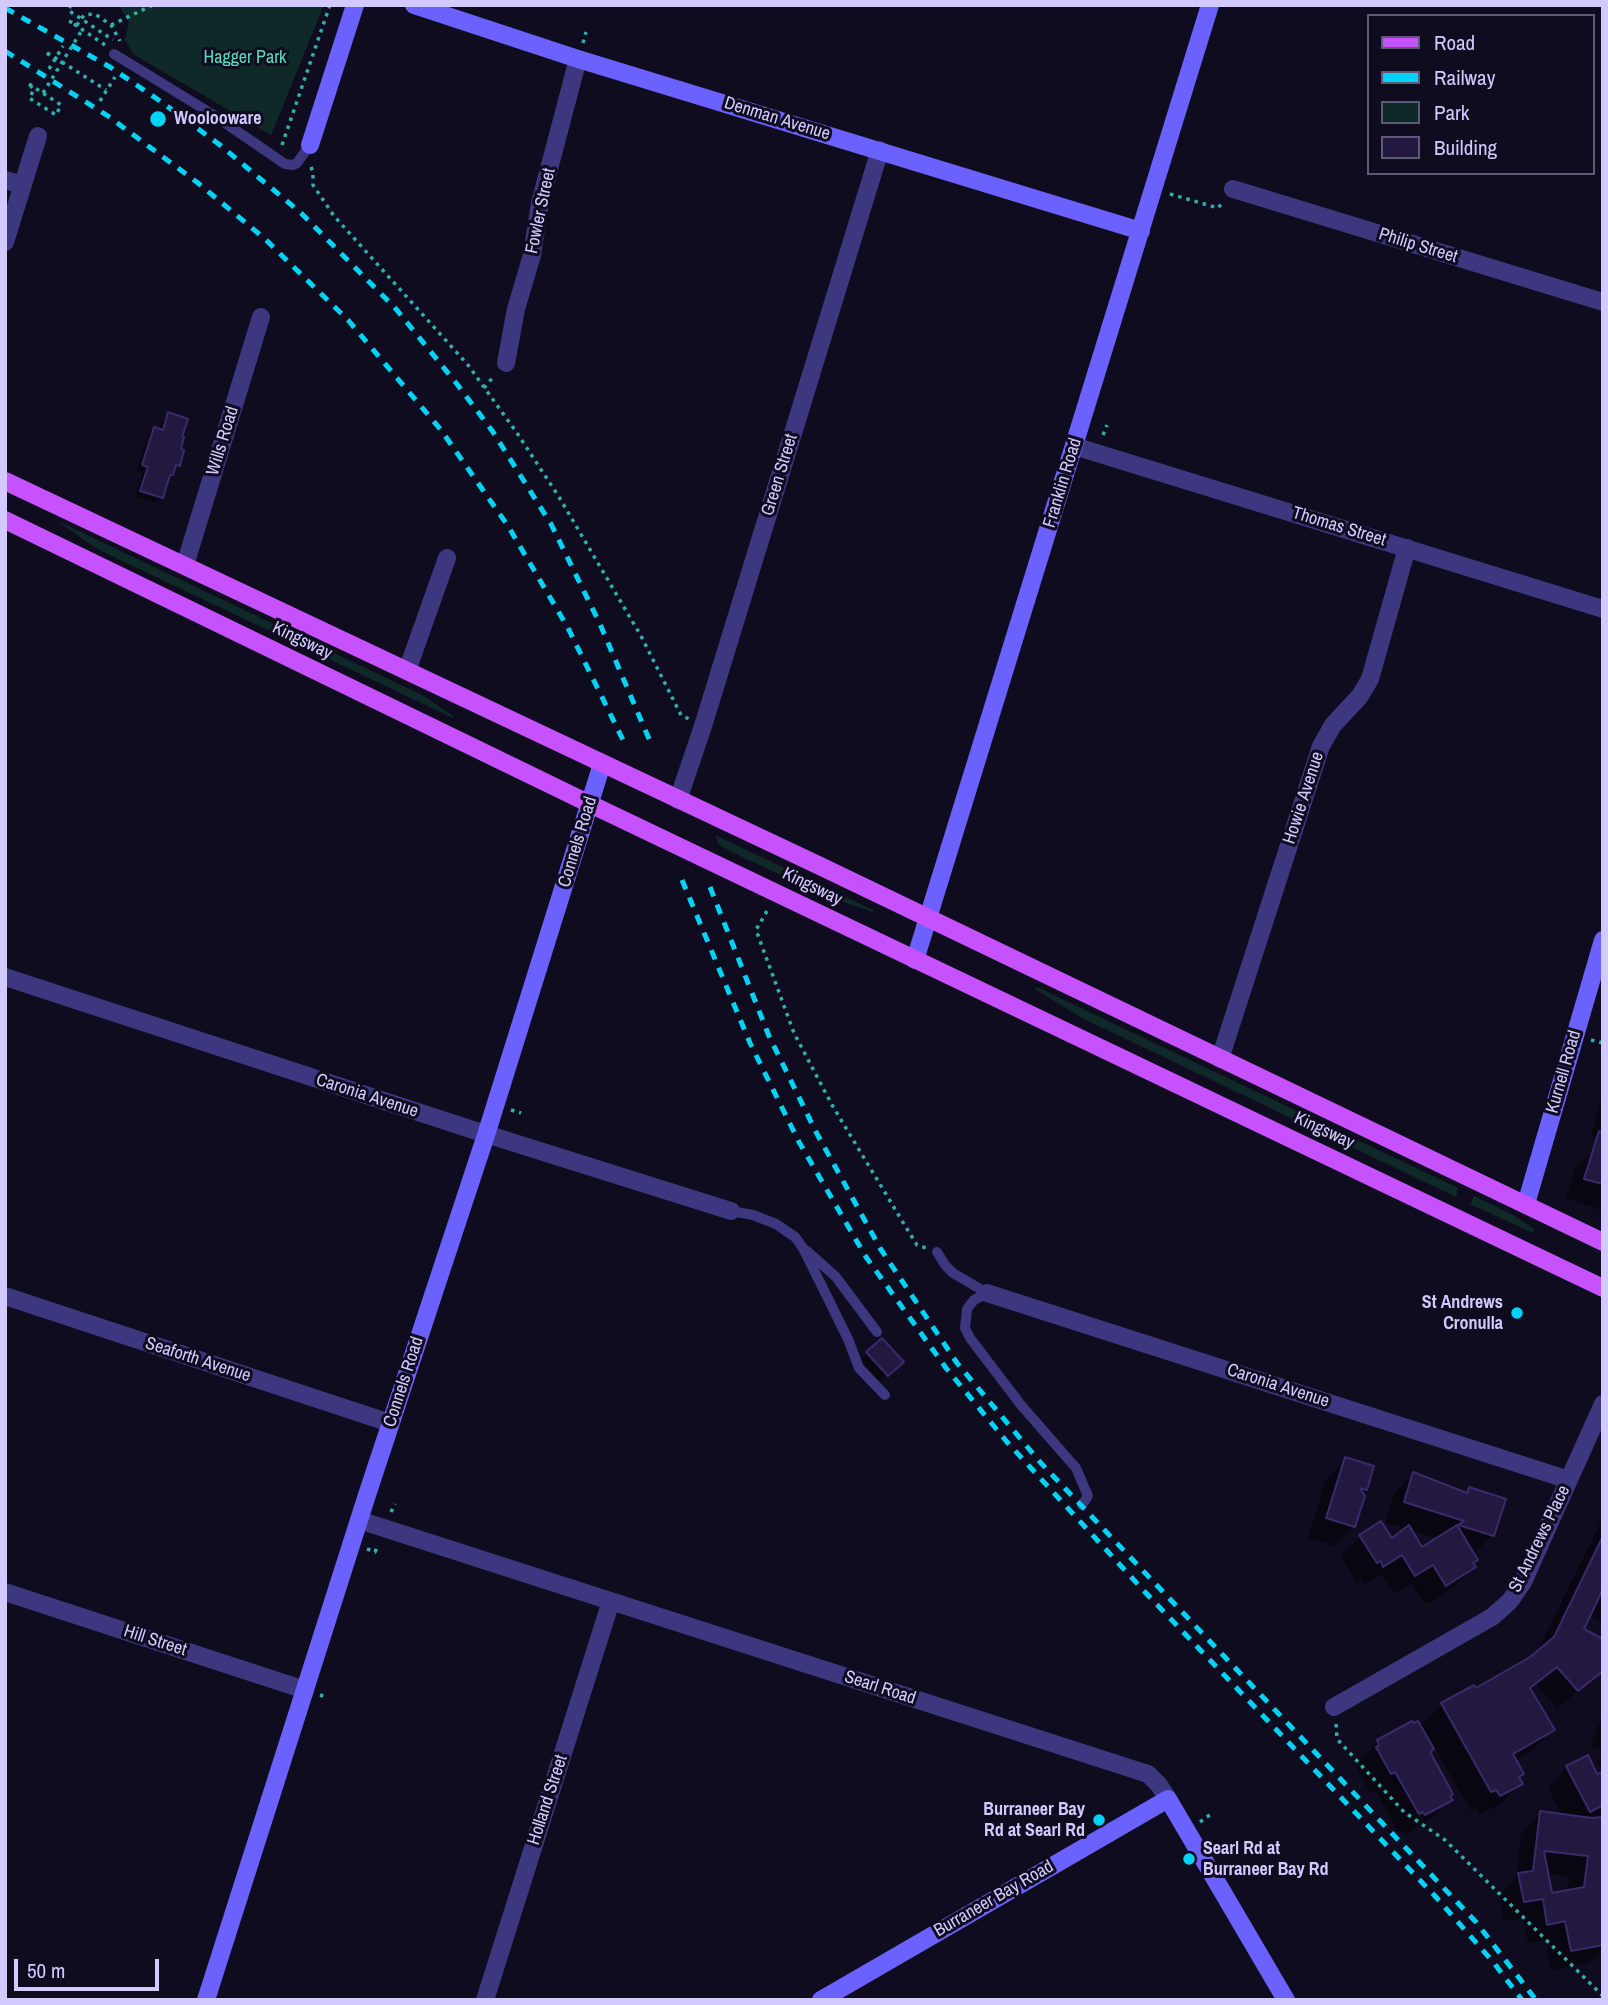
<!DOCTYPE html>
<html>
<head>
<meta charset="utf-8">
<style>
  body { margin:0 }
  #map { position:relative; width:1608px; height:2005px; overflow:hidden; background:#100c1f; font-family:"Archivo Narrow",sans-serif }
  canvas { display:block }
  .frame { position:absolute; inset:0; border:7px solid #d2caff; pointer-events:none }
  .legend { position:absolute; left:1367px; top:14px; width:228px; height:161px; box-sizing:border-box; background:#100c1f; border:2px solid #5e5879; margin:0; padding:9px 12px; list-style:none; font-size:21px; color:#d2caff }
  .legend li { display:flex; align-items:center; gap:14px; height:35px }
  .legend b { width:35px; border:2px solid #5e5879 }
  .scale { position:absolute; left:14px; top:1959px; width:145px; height:32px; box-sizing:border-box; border:4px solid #d2caff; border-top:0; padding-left:9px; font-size:21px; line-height:24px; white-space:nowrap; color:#d2caff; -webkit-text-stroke:5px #100c1f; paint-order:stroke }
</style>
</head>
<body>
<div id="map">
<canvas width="1608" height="2005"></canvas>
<div class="frame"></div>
<ul class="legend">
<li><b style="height:9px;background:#c551ff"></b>Road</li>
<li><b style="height:9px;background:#00d3f5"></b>Railway</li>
<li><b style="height:19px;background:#0f2929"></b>Park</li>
<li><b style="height:19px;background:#221840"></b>Building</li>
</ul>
<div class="scale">50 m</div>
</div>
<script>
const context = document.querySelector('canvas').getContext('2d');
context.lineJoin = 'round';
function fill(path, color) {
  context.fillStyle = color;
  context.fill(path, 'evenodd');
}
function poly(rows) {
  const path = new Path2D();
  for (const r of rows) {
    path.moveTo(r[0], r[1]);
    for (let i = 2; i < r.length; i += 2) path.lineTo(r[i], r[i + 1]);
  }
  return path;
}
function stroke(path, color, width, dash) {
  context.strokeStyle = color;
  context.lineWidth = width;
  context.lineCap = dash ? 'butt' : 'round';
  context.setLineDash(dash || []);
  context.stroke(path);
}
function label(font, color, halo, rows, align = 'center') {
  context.font = font + ' "Archivo Narrow",sans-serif';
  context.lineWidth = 6;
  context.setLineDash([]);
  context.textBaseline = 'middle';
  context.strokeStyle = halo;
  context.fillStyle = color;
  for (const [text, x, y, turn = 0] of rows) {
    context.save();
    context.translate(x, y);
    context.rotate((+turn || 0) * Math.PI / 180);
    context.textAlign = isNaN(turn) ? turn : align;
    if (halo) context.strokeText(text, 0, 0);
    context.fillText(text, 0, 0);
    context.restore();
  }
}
fill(poly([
  [119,5,324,5,271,135,133,54,125,39,129,23],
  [56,520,424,696,453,716,453,718,99,550],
  [715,835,873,910,873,912,831,898,742,857,719,845],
  [1037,987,1458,1188,1456,1197,1080,1017,1035,989],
  [1474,1196,1513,1215,1534,1229,1533,1233,1470,1204]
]), '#0f2929');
fill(poly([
  [168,414,180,438,178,465,167,479,161,497,155,503,135,497,143,473,137,471,148,436,154,429,159,431,162,421],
  [1603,1093,1603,1211,1566,1198,1575,1168,1594,1150,1597,1138,1591,1136],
  [882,1340,895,1368,880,1381,861,1359],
  [1346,1459,1365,1489,1361,1493,1354,1526,1334,1546,1308,1538,1326,1479],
  [1413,1474,1465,1494,1470,1489,1492,1535,1473,1555,1474,1567,1454,1587,1426,1604,1412,1584,1395,1594,1381,1574,1364,1585,1361,1579,1357,1582,1341,1556,1360,1536,1392,1540,1407,1529,1385,1522,1394,1494],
  [1409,1529,1439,1539,1422,1549],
  [1603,1517,1603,1622,1589,1615,1582,1630,1602,1670,1557,1709,1537,1685,1530,1691,1552,1730,1533,1750,1514,1760,1521,1784,1501,1803,1480,1815,1476,1808,1471,1811,1422,1725,1442,1705,1475,1691,1537,1653],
  [1603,1722,1603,1751,1590,1747,1598,1726],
  [1412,1723,1450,1800,1431,1819,1405,1834,1402,1830,1398,1832,1375,1790,1370,1793,1357,1768,1360,1765,1358,1762,1378,1742],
  [1603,1755,1603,1766,1595,1763],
  [1567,1768,1597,1777,1603,1774,1603,1814,1594,1818,1603,1912,1603,1949,1589,1963,1551,1970,1546,1940,1528,1943,1523,1918,1504,1921,1499,1895,1516,1878,1521,1833,1541,1813,1562,1816,1548,1787],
  [1546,1873,1569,1876,1567,1892,1551,1895]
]), '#0007');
const building = poly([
  [168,412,188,419,182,437,184,437,181,449,184,450,180,466,176,465,173,475,170,475,163,498,140,491,148,467,142,465,154,427,163,430,168,412],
  [1599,1131,1603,1132,1603,1184,1584,1179,1599,1131],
  [882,1338,904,1362,888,1376,866,1352,882,1338],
  [1345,1457,1374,1466,1367,1490,1360,1488,1365,1496,1355,1527,1326,1518,1345,1457],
  [1413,1472,1467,1493,1469,1487,1506,1499,1494,1536,1458,1525,1464,1521,1404,1502,1413,1472],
  [1381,1521,1392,1538,1409,1525,1422,1547,1457,1525,1478,1560,1473,1563,1476,1567,1446,1586,1433,1565,1415,1576,1402,1555,1383,1567,1381,1561,1377,1563,1359,1535,1381,1521],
  [1603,1536,1603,1589,1584,1629,1603,1639,1603,1671,1578,1691,1557,1667,1530,1688,1555,1730,1513,1754,1524,1774,1519,1777,1523,1784,1500,1796,1496,1790,1491,1792,1441,1703,1474,1685,1476,1688,1530,1657,1554,1637,1603,1536],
  [1412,1721,1414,1723,1418,1721,1434,1749,1430,1752,1453,1794,1450,1796,1453,1800,1425,1815,1423,1812,1419,1814,1395,1772,1391,1774,1376,1747,1379,1745,1377,1740,1412,1721],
  [1588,1755,1597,1774,1603,1772,1603,1805,1590,1812,1566,1766,1588,1755],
  [1540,1811,1592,1818,1603,1817,1603,1945,1571,1951,1565,1921,1547,1925,1543,1899,1524,1902,1518,1873,1533,1871,1540,1811],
  [1544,1851,1588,1856,1584,1887,1552,1893,1544,1851]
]);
fill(building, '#221840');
stroke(building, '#3a2a6c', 2);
stroke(poly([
  [71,5,68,10,113,40],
  [69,21,77,25,84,15,95,14,111,25,120,41],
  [74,24,105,45],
  [111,25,153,5],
  [583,43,586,32],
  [47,53,55,59],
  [62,62,106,90],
  [49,69,63,46],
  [29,84,61,105,56,115,29,98,34,90,29,84],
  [100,101,115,77],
  [282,145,330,5],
  [311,167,313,172,313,185,334,216,468,365,517,433,559,497,641,636,681,715,689,719],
  [1170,194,1218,208,1223,202],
  [484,388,494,376],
  [1103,435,1107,425],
  [767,911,756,930,794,1033,832,1105,904,1224,917,1245,926,1248],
  [1591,1040,1603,1043],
  [511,1110,521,1113],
  [391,1512,395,1504],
  [367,1549,375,1552,378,1545],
  [320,1695,328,1698],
  [1336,1724,1337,1739,1404,1812,1445,1840,1603,1996],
  [1200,1822,1211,1814]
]), '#2db0ad', 3.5, [3.5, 5]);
stroke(poly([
  [114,54,212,114,285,164,293,165,297,163,310,145],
  [731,1211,753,1215,776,1224,795,1237,803,1248,848,1339,859,1368,885,1395],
  [807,1251,836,1277,877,1332],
  [937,1252,945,1265,953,1273,987,1293],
  [987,1293,974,1300,967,1309,965,1328,970,1338,1021,1405,1076,1468,1088,1496,1082,1505]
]), '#3c377e', 10);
stroke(poly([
  [5,180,23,185],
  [1233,189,1603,302],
  [5,242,38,136],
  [506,363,516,309,532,255,540,203,578,59],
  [1074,446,1603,609],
  [185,565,261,317],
  [407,671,447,558],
  [678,800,703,726,880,150],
  [5,977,470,1129,731,1211],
  [1220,1059,1321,746,1333,725,1360,696,1370,679,1407,548],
  [987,1293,1569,1480],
  [5,1296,390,1423],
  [359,1520,1148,1774,1159,1785,1168,1799],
  [5,1592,305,1690],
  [1334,1707,1492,1617,1510,1601,1523,1582,1603,1404],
  [485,2000,611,1601]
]), '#3c377e', 18);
stroke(poly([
  [414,5,578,59,1141,231],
  [310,145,355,5],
  [915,960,1210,5],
  [1526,1204,1603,940],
  [206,2000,367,1495,486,1135,602,764],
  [821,2000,1168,1799,1286,2000]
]), '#6b61ff', 18);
stroke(poly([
  [5,481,820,866,1603,1242],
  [5,520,590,804,1603,1288]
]), '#c551ff', 18);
stroke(poly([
  [5,8,110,67,160,101,220,145,301,213,396,309,457,384,493,432,551,524,600,624,652,746],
  [5,51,108,116,198,183,264,238,348,320,441,430,508,526,568,628,625,744],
  [682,880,750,1043,799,1142,866,1257,946,1368,1007,1442,1144,1591,1435,1896,1494,1963,1522,2000],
  [710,887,769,1036,816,1132,880,1248,957,1363,1040,1462,1476,1922,1536,2000]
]), '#00d3f5', 5, [10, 9]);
stroke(poly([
  [47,53,62,62],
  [43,93,82,30]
]), '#2db0ad', 3.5, [3.5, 5]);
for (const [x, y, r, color] of [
  [158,119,9,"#00d3f5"],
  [1517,1313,7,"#00d3f5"],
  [1099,1820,7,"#00d3f5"],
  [1189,1859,7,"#00d3f5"]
]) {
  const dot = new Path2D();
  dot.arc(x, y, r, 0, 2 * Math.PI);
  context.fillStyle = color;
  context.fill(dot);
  stroke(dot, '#100c1f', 2.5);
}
label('18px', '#57dec2', '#100c1f', [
  ["Hagger Park",245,58]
]);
label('bold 18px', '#d2caff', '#100c1f', [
  ["Woolooware",174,119],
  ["St Andrews",1503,1303,"right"],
  ["Cronulla",1503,1324,"right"],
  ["Burraneer Bay",1085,1810,"right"],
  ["Rd at Searl Rd",1085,1831,"right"],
  ["Searl Rd at",1203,1849],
  ["Burraneer Bay Rd",1203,1870]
], 'left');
label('18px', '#d2caff', '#100c1f', [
  ["Denman Avenue",777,119,17],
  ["Fowler Street",541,211,-78],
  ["Philip Street",1418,246,17],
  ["Wills Road",223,441,-73],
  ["Green Street",780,475,-73],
  ["Franklin Road",1063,483,-73],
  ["Thomas Street",1339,527,17],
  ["Kingsway",302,641,26],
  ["Howie Avenue",1304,798,-72],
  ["Connels Road",578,842,-73],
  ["Kingsway",812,887,26],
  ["Kurnell Road",1564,1072,-74],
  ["Caronia Avenue",367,1096,18],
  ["Kingsway",1324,1131,25],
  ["Seaforth Avenue",198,1360,18],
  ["Connels Road",404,1382,-72],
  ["Caronia Avenue",1278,1386,18],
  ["St Andrews Place",1540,1539,-64],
  ["Hill Street",155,1641,18],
  ["Searl Road",880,1688,18],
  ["Holland Street",548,1800,-72],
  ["Burraneer Bay Road",994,1899,-30]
]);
</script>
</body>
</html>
